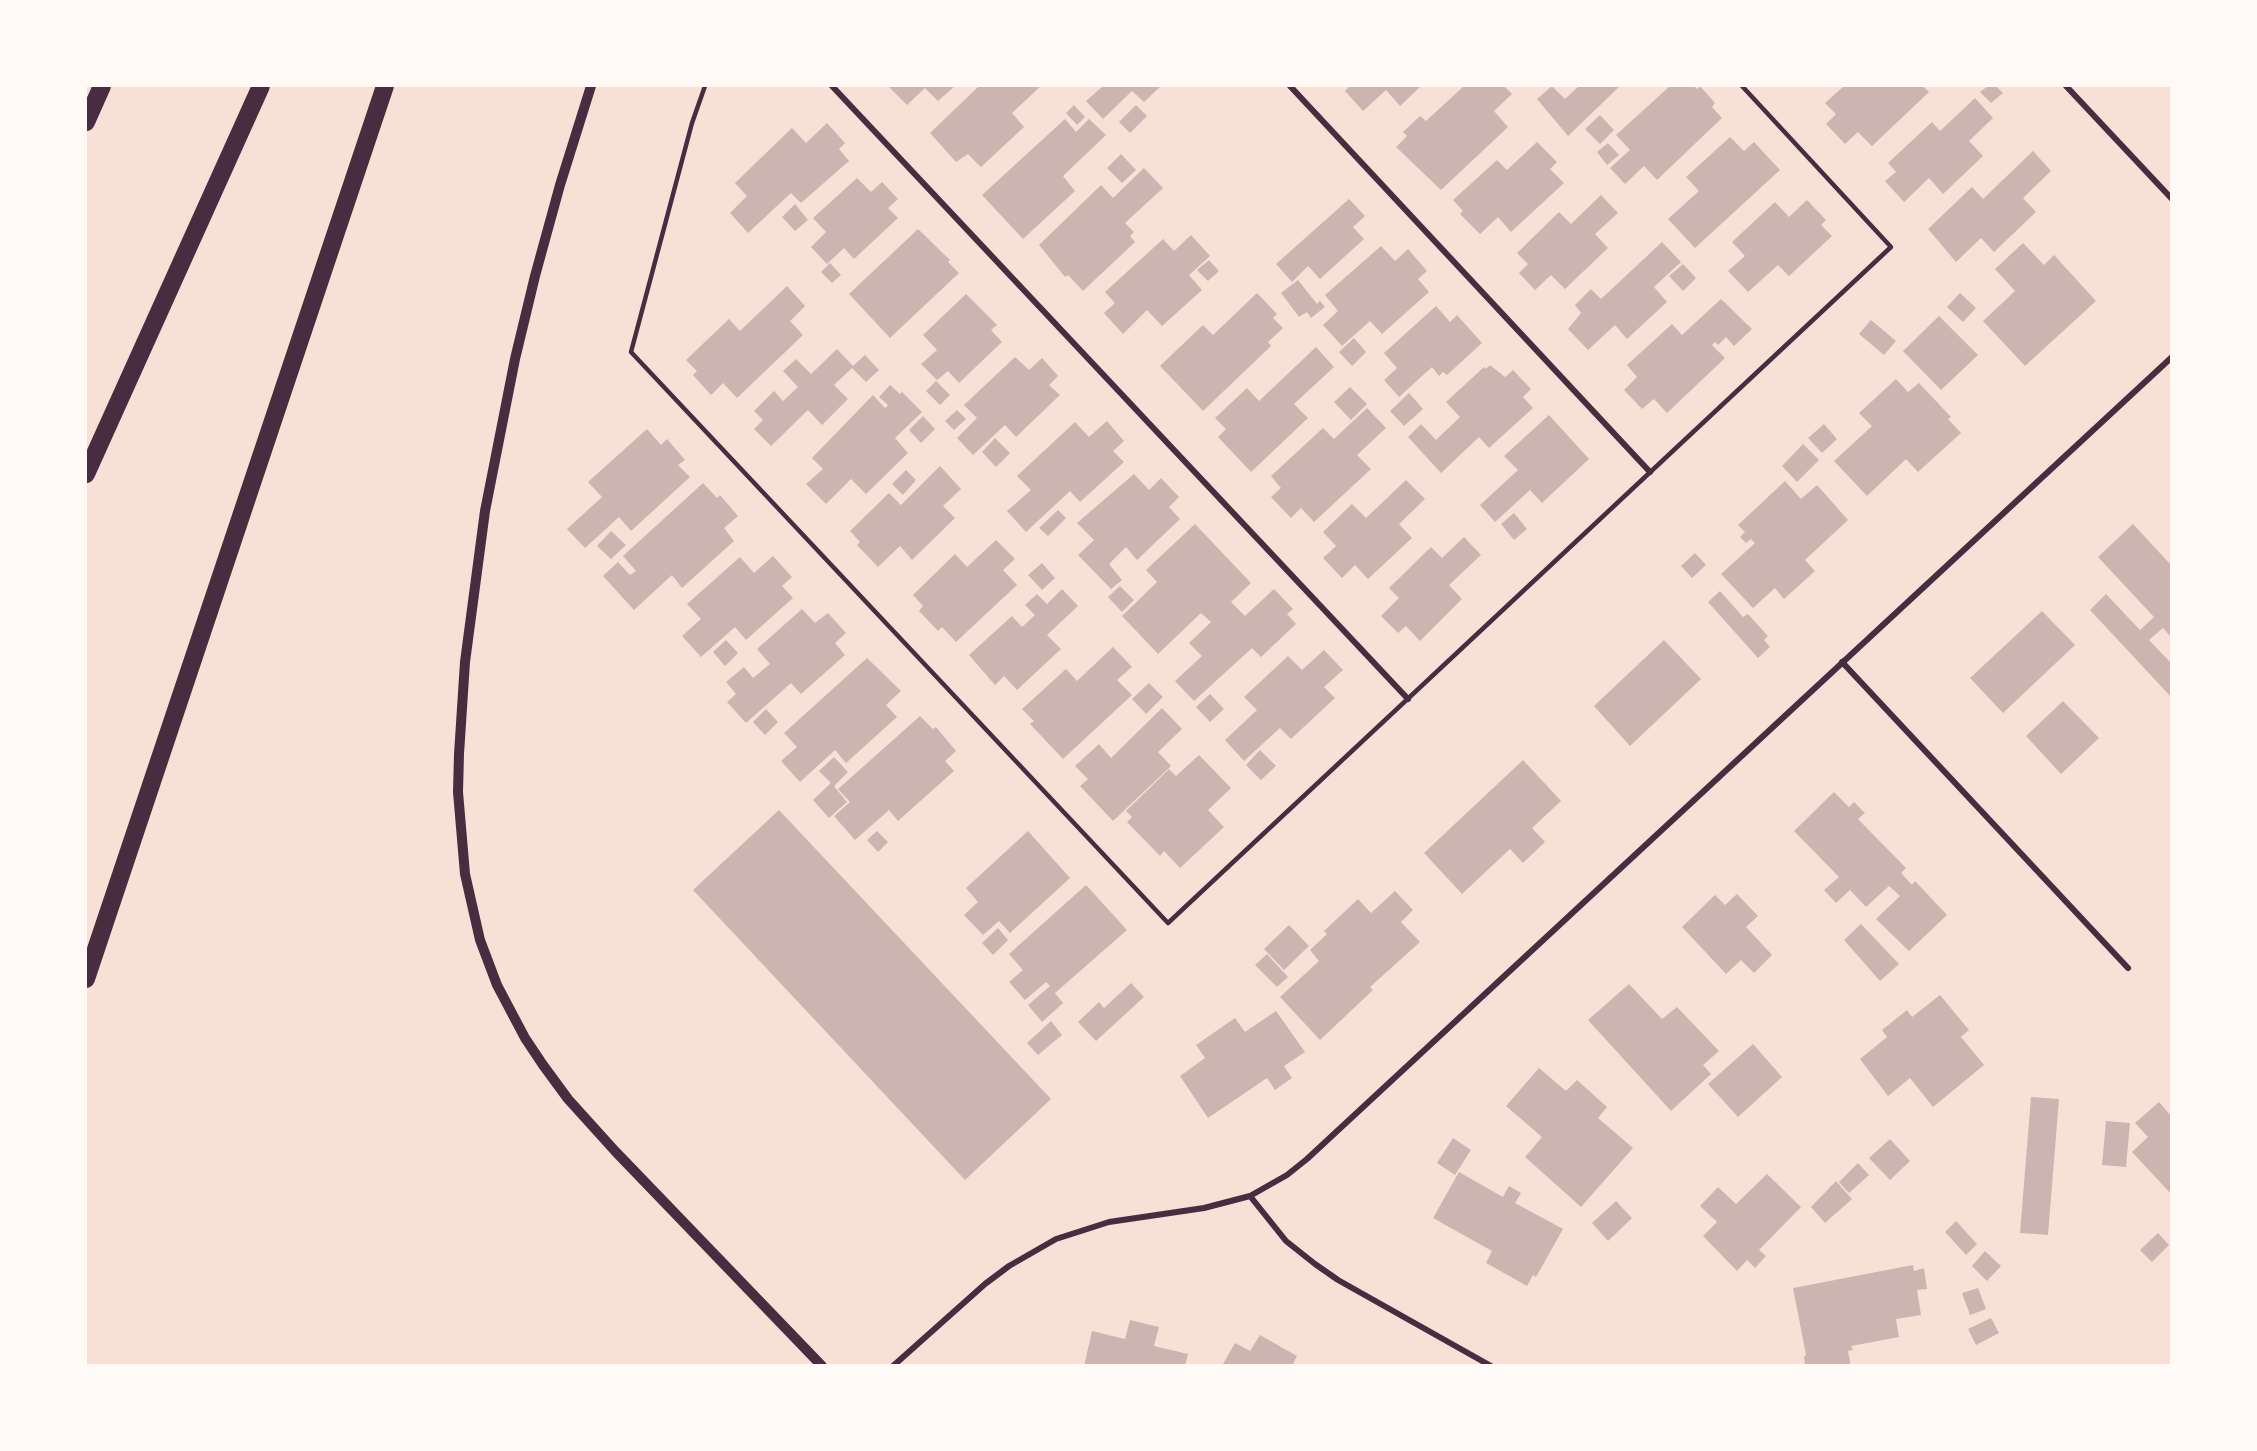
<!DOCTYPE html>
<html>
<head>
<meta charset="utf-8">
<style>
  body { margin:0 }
  #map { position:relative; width:2257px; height:1451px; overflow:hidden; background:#f7e1d7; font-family:"Sofia Sans Condensed",sans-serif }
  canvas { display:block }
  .frame { position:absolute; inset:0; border:87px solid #fffaf5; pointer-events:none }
</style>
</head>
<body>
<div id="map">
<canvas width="2257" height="1451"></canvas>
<div class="frame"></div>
</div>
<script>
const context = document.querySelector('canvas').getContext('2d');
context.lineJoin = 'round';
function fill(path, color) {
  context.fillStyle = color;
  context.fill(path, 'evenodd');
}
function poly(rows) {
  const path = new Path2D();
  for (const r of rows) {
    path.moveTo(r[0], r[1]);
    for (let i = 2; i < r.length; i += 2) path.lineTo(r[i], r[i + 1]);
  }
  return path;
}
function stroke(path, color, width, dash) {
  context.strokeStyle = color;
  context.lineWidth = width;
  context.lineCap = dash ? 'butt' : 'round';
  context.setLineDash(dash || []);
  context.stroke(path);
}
fill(poly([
  [888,86,955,86,938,101,925,88,907,105],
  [979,86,1041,86,1012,113,1024,127,981,167,968,154,956,162,930,133],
  [1103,86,1161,86,1144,102,1132,91,1103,119,1086,101],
  [1350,86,1421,86,1400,106,1386,90,1363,111,1345,91],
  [1464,86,1504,86,1512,94,1494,111,1508,127,1441,190,1396,147,1407,136,1403,132,1420,116,1426,121],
  [1552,86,1565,99,1579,86,1620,86,1568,136,1537,99],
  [1670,86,1694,86,1697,89,1700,86,1715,103,1712,107,1722,118,1657,180,1644,166,1625,184,1610,168,1630,150,1616,135],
  [1844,86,1923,86,1929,92,1872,146,1858,132,1845,144,1826,124,1836,114,1825,103],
  [1988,86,1996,86,2003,93,1991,103,1980,92],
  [1975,98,1993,118,1969,141,1983,156,1943,194,1929,178,1904,202,1885,181,1896,172,1888,163,1932,122,1940,131],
  [1074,105,1085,117,1077,125,1066,113],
  [1136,105,1147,116,1130,133,1119,122],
  [1600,115,1614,130,1600,144,1585,129],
  [1065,119,1076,132,1089,119,1106,135,1063,176,1075,191,1023,239,982,195],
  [827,123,845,143,839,149,849,161,801,203,791,193,748,233,730,213,747,196,735,183,792,128,806,143],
  [1730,137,1744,151,1754,142,1780,170,1695,248,1668,219,1699,191,1686,177],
  [1537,142,1557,162,1550,169,1564,183,1511,232,1498,217,1480,234,1460,214,1463,211,1453,200,1497,160,1507,170],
  [1608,143,1619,155,1607,165,1597,152],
  [2033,151,2051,171,2023,198,2036,212,1994,252,1981,238,1956,262,1928,229,1972,187,1983,199],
  [1121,154,1136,170,1122,183,1107,168],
  [1144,168,1163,188,1125,223,1134,232,1130,236,1135,242,1083,291,1068,275,1065,277,1039,245,1101,185,1113,198],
  [857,178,871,192,882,182,898,199,888,208,898,218,854,259,844,248,827,264,811,247,826,232,813,218],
  [1601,195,1618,213,1595,234,1608,248,1565,289,1551,275,1535,290,1519,273,1528,264,1517,253,1559,212,1571,224],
  [1349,199,1365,216,1353,227,1364,239,1320,279,1308,266,1292,282,1276,264],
  [1807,200,1826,220,1821,225,1832,236,1789,276,1778,265,1748,292,1728,271,1745,256,1732,242,1775,202,1789,217],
  [795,204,808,220,795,231,782,217],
  [918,229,950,260,948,262,959,273,890,338,849,294],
  [1191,235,1210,256,1189,275,1202,290,1162,326,1147,310,1123,334,1104,313,1115,303,1105,292,1163,239,1174,251],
  [1662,242,1681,262,1654,287,1667,302,1627,339,1615,325,1588,350,1568,329,1581,313,1575,305,1591,289,1601,299],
  [2023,243,2044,265,2054,255,2096,301,2025,366,1983,321,2015,291,1995,269],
  [1381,246,1395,261,1408,249,1427,271,1418,279,1429,292,1382,334,1370,321,1342,346,1323,325,1338,311,1325,295],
  [1209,260,1219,271,1208,281,1197,270],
  [830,263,841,275,832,283,821,272],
  [1683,264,1696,278,1683,291,1669,276],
  [1298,280,1317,304,1320,301,1325,307,1311,318,1307,312,1299,317,1281,293],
  [787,286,805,306,790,321,803,335,737,398,723,383,711,395,693,375,697,371,686,360,729,319,740,331],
  [1257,293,1277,314,1273,318,1283,328,1268,342,1271,346,1203,411,1160,366,1203,325,1213,335],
  [1960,293,1976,308,1963,322,1947,307],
  [966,294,997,325,991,330,1002,342,959,383,948,371,937,380,921,364,937,350,923,335],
  [1721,299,1752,329,1734,346,1726,337,1718,345,1715,342,1712,345,1725,358,1667,413,1654,399,1642,409,1624,390,1637,377,1627,365,1672,324,1682,335],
  [1436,306,1450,322,1457,315,1482,343,1447,375,1443,372,1439,376,1432,367,1399,397,1384,380,1397,368,1384,353],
  [1939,316,1978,355,1941,390,1903,351],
  [1871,320,1896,341,1884,355,1859,334],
  [1354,338,1366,352,1352,366,1339,352],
  [1316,347,1334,367,1294,404,1308,418,1251,472,1218,437,1226,429,1215,418,1247,388,1259,401],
  [837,349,853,366,865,355,879,370,866,382,852,368,834,385,848,399,822,425,808,410,771,446,754,429,763,420,754,411,774,391,783,401,798,387,783,371,796,359,811,374],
  [1015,357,1029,370,1042,358,1058,376,1049,385,1060,395,1016,437,1005,425,973,455,957,438,977,418,964,405],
  [1490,365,1505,377,1513,370,1531,389,1523,397,1533,408,1489,448,1479,437,1441,473,1408,437,1421,424,1436,440,1460,417,1446,402,1484,367,1486,369],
  [1896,379,1908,392,1919,383,1951,417,1948,419,1961,433,1918,472,1906,459,1867,496,1834,461,1872,426,1859,413],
  [936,381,950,395,940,405,926,391],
  [890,385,900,394,902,392,922,412,895,438,908,453,866,494,851,479,826,504,806,484,823,469,812,458,873,395,885,408,888,405,879,397],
  [1350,387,1367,404,1351,420,1334,402],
  [1409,393,1423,409,1404,426,1390,411],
  [1367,408,1386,428,1357,455,1371,469,1314,522,1301,508,1291,518,1271,497,1281,488,1271,476,1323,428,1334,439],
  [957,410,966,419,954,430,945,421],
  [1549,415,1589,459,1542,503,1530,490,1495,522,1480,505,1518,470,1504,456],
  [923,416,935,429,921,443,909,430],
  [1107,421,1124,441,1113,451,1124,462,1080,502,1070,491,1026,532,1007,511,1031,490,1017,476,1075,422,1089,437],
  [1824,424,1837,439,1822,453,1808,438],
  [647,429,661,445,667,439,685,460,678,465,690,477,631,531,619,517,585,548,567,529,602,497,588,482],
  [995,438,1010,453,996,467,982,452],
  [1803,444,1819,460,1797,482,1782,466],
  [940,466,961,489,943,506,955,518,912,560,900,546,878,567,857,545,860,542,850,531,889,493,901,505],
  [906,470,916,480,903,495,892,484],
  [1134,474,1149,490,1161,478,1179,497,1169,507,1180,519,1137,560,1126,547,1109,564,1122,580,1111,589,1078,555,1094,540,1077,523],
  [1406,480,1425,499,1399,524,1412,538,1368,579,1355,565,1342,578,1323,558,1336,546,1323,532,1352,504,1366,518],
  [1785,481,1801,499,1817,485,1848,520,1805,560,1815,571,1784,599,1775,588,1753,608,1721,574,1755,543,1751,539,1746,543,1740,537,1745,532,1738,525],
  [703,483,717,498,720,495,738,516,724,528,734,541,682,588,672,575,634,610,603,576,618,562,630,575,636,571,623,556],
  [1058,510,1066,518,1048,536,1039,528],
  [1514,513,1527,529,1514,540,1501,524],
  [1195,524,1251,583,1231,602,1245,616,1274,589,1293,609,1287,614,1296,624,1261,657,1252,648,1194,701,1175,681,1202,656,1189,643,1211,622,1201,613,1158,654,1122,616,1157,582,1146,570],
  [2133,524,2172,566,2172,638,2163,628,2149,640,2172,664,2172,698,2090,610,2106,594,2140,630,2154,617,2098,557],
  [611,531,626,545,611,559,597,546],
  [1464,537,1481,555,1449,585,1462,599,1420,641,1406,626,1398,633,1381,616,1399,598,1389,588,1431,547,1442,558],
  [996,540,1015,559,1003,570,1017,585,956,642,942,627,938,631,919,611,923,606,913,595,955,554,967,567],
  [1695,553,1706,565,1692,578,1681,566],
  [773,556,792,577,782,586,793,598,746,640,735,627,701,657,682,636,701,619,687,604,740,557,754,573],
  [1042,563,1055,578,1042,590,1028,575],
  [1120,586,1134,600,1122,612,1108,597],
  [1062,589,1078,606,1047,635,1061,649,1017,690,1004,676,995,685,969,655,1012,616,1022,627,1035,615,1025,605,1037,594,1047,604],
  [1720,591,1743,617,1748,614,1768,636,1764,640,1770,647,1758,658,1708,602],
  [802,609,815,623,828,613,846,633,835,643,845,655,801,694,791,683,746,723,727,702,736,694,726,682,744,667,753,678,770,664,757,649],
  [2042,611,2075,645,2003,713,1970,678],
  [726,640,738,653,725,666,713,652],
  [1664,640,1701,679,1630,746,1594,706],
  [1113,647,1132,667,1117,680,1132,695,1063,759,1030,724,1034,721,1022,709,1066,669,1077,681],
  [1324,650,1343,670,1324,687,1335,698,1291,739,1280,728,1244,761,1225,740,1257,710,1244,697,1288,656,1302,670],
  [867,658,901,691,886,705,897,717,846,763,835,750,800,782,781,761,797,747,784,733],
  [1149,683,1163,697,1146,714,1132,699],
  [1210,694,1224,709,1210,722,1196,707],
  [2063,701,2099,738,2061,774,2026,736],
  [1162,708,1182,729,1158,752,1171,766,1113,821,1080,786,1088,779,1075,766,1099,744,1111,758],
  [766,709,778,722,765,735,753,722],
  [920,716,933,729,936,727,956,751,945,761,954,771,898,821,889,810,855,840,834,816,850,802,838,789],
  [1260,750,1276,766,1261,780,1246,765],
  [1199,755,1231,788,1208,810,1224,827,1180,868,1164,851,1160,856,1127,822,1132,817,1126,811,1169,769,1176,776],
  [834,757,848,772,834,786,847,802,829,818,813,800,831,783,819,771],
  [1523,760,1561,801,1532,828,1545,842,1523,863,1510,849,1462,894,1424,853],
  [1834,792,1849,807,1854,802,1865,813,1858,819,1906,868,1901,873,1912,885,1915,881,1947,915,1909,951,1876,919,1900,896,1889,886,1866,907,1850,890,1836,903,1824,890,1839,877,1794,831],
  [779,810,1051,1099,965,1180,693,890],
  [877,831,888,842,878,852,867,840],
  [1028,831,1070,878,1010,933,999,921,983,935,964,915,978,902,966,888],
  [1086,885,1127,930,1055,993,1063,1003,1042,1022,1028,1005,1050,986,1046,982,1025,1000,1009,982,1023,970,1009,954],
  [1395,891,1413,910,1401,922,1420,942,1370,987,1373,990,1320,1040,1280,997,1319,961,1310,950,1327,934,1324,931,1358,899,1371,913],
  [1737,894,1758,916,1746,927,1772,955,1754,973,1741,960,1726,974,1682,927,1715,895,1725,905],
  [1861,924,1899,964,1880,981,1844,940],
  [1289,925,1309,946,1284,970,1264,949],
  [998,928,1008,940,993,955,982,943],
  [1267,954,1288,977,1277,987,1255,965],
  [1131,983,1144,997,1096,1041,1078,1022,1099,1002,1104,1008],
  [1629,984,1662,1019,1677,1007,1719,1051,1703,1065,1711,1074,1671,1111,1588,1020],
  [1940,995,1969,1030,1961,1037,1984,1065,1933,1107,1910,1078,1888,1096,1860,1059,1887,1037,1882,1030,1907,1010,1912,1017],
  [1276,1011,1305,1052,1284,1066,1292,1078,1275,1090,1267,1078,1208,1118,1180,1076,1205,1058,1196,1045,1235,1018,1245,1032],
  [1051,1021,1062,1035,1038,1055,1027,1043],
  [1753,1044,1782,1077,1738,1117,1708,1084],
  [1539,1068,1566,1091,1577,1080,1607,1107,1598,1118,1633,1148,1581,1207,1525,1157,1542,1137,1506,1106],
  [2031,1097,2059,1099,2048,1235,2020,1233],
  [2159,1102,2172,1117,2172,1195,2132,1152,2148,1137,2135,1123],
  [2106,1121,2130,1123,2126,1167,2102,1165],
  [1453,1138,1471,1150,1455,1175,1437,1163],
  [1890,1139,1910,1161,1890,1180,1869,1158],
  [1858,1163,1869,1175,1849,1193,1839,1182],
  [1459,1172,1503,1197,1509,1186,1521,1193,1515,1203,1563,1229,1536,1277,1533,1275,1527,1286,1486,1263,1492,1251,1433,1218],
  [1767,1174,1801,1207,1759,1250,1766,1256,1755,1268,1747,1260,1737,1271,1703,1236,1717,1222,1700,1206,1718,1187,1736,1204],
  [1836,1181,1852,1199,1825,1223,1811,1207],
  [1616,1201,1632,1218,1608,1241,1592,1223],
  [1956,1221,1977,1244,1966,1255,1945,1232],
  [2158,1233,2169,1245,2152,1262,2140,1250],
  [1985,1251,2001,1266,1987,1281,1972,1266],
  [1913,1265,1914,1271,1924,1268,1927,1289,1917,1290,1921,1315,1896,1319,1899,1337,1851,1346,1853,1350,1848,1351,1851,1366,1805,1366,1804,1356,1806,1355,1793,1288],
  [1978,1288,1986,1309,1970,1315,1962,1293],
  [1991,1318,1999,1333,1976,1345,1968,1329],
  [1130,1320,1159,1327,1154,1346,1188,1354,1185,1366,1084,1366,1092,1331,1125,1339],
  [1260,1335,1297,1356,1292,1366,1223,1364,1235,1343,1250,1351]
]), '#ccb4b1');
stroke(poly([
  [705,86,692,123,631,352,1168,923,1891,247,1742,86]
]), '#4a2c40', 4.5);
stroke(poly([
  [832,86,1408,699],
  [1290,86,1650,472],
  [2066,86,2172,199],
  [1842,662,2128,968],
  [1250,1196,1286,1241,1315,1264,1338,1280,1491,1366],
  [893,1366,985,1284,1009,1266,1056,1239,1109,1222,1204,1208,1250,1196,1287,1175,1307,1159,2172,357]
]), '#4a2c40', 6);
stroke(poly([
  [591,86,560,185,535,276,515,359,485,511,465,662,459,754,458,792,465,874,480,940,497,985,525,1038,543,1065,568,1099,615,1151,822,1366]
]), '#4a2c40', 10);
stroke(poly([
  [86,122,102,86],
  [86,474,261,86],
  [86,979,385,86]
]), '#4a2c40', 18);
</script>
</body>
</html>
